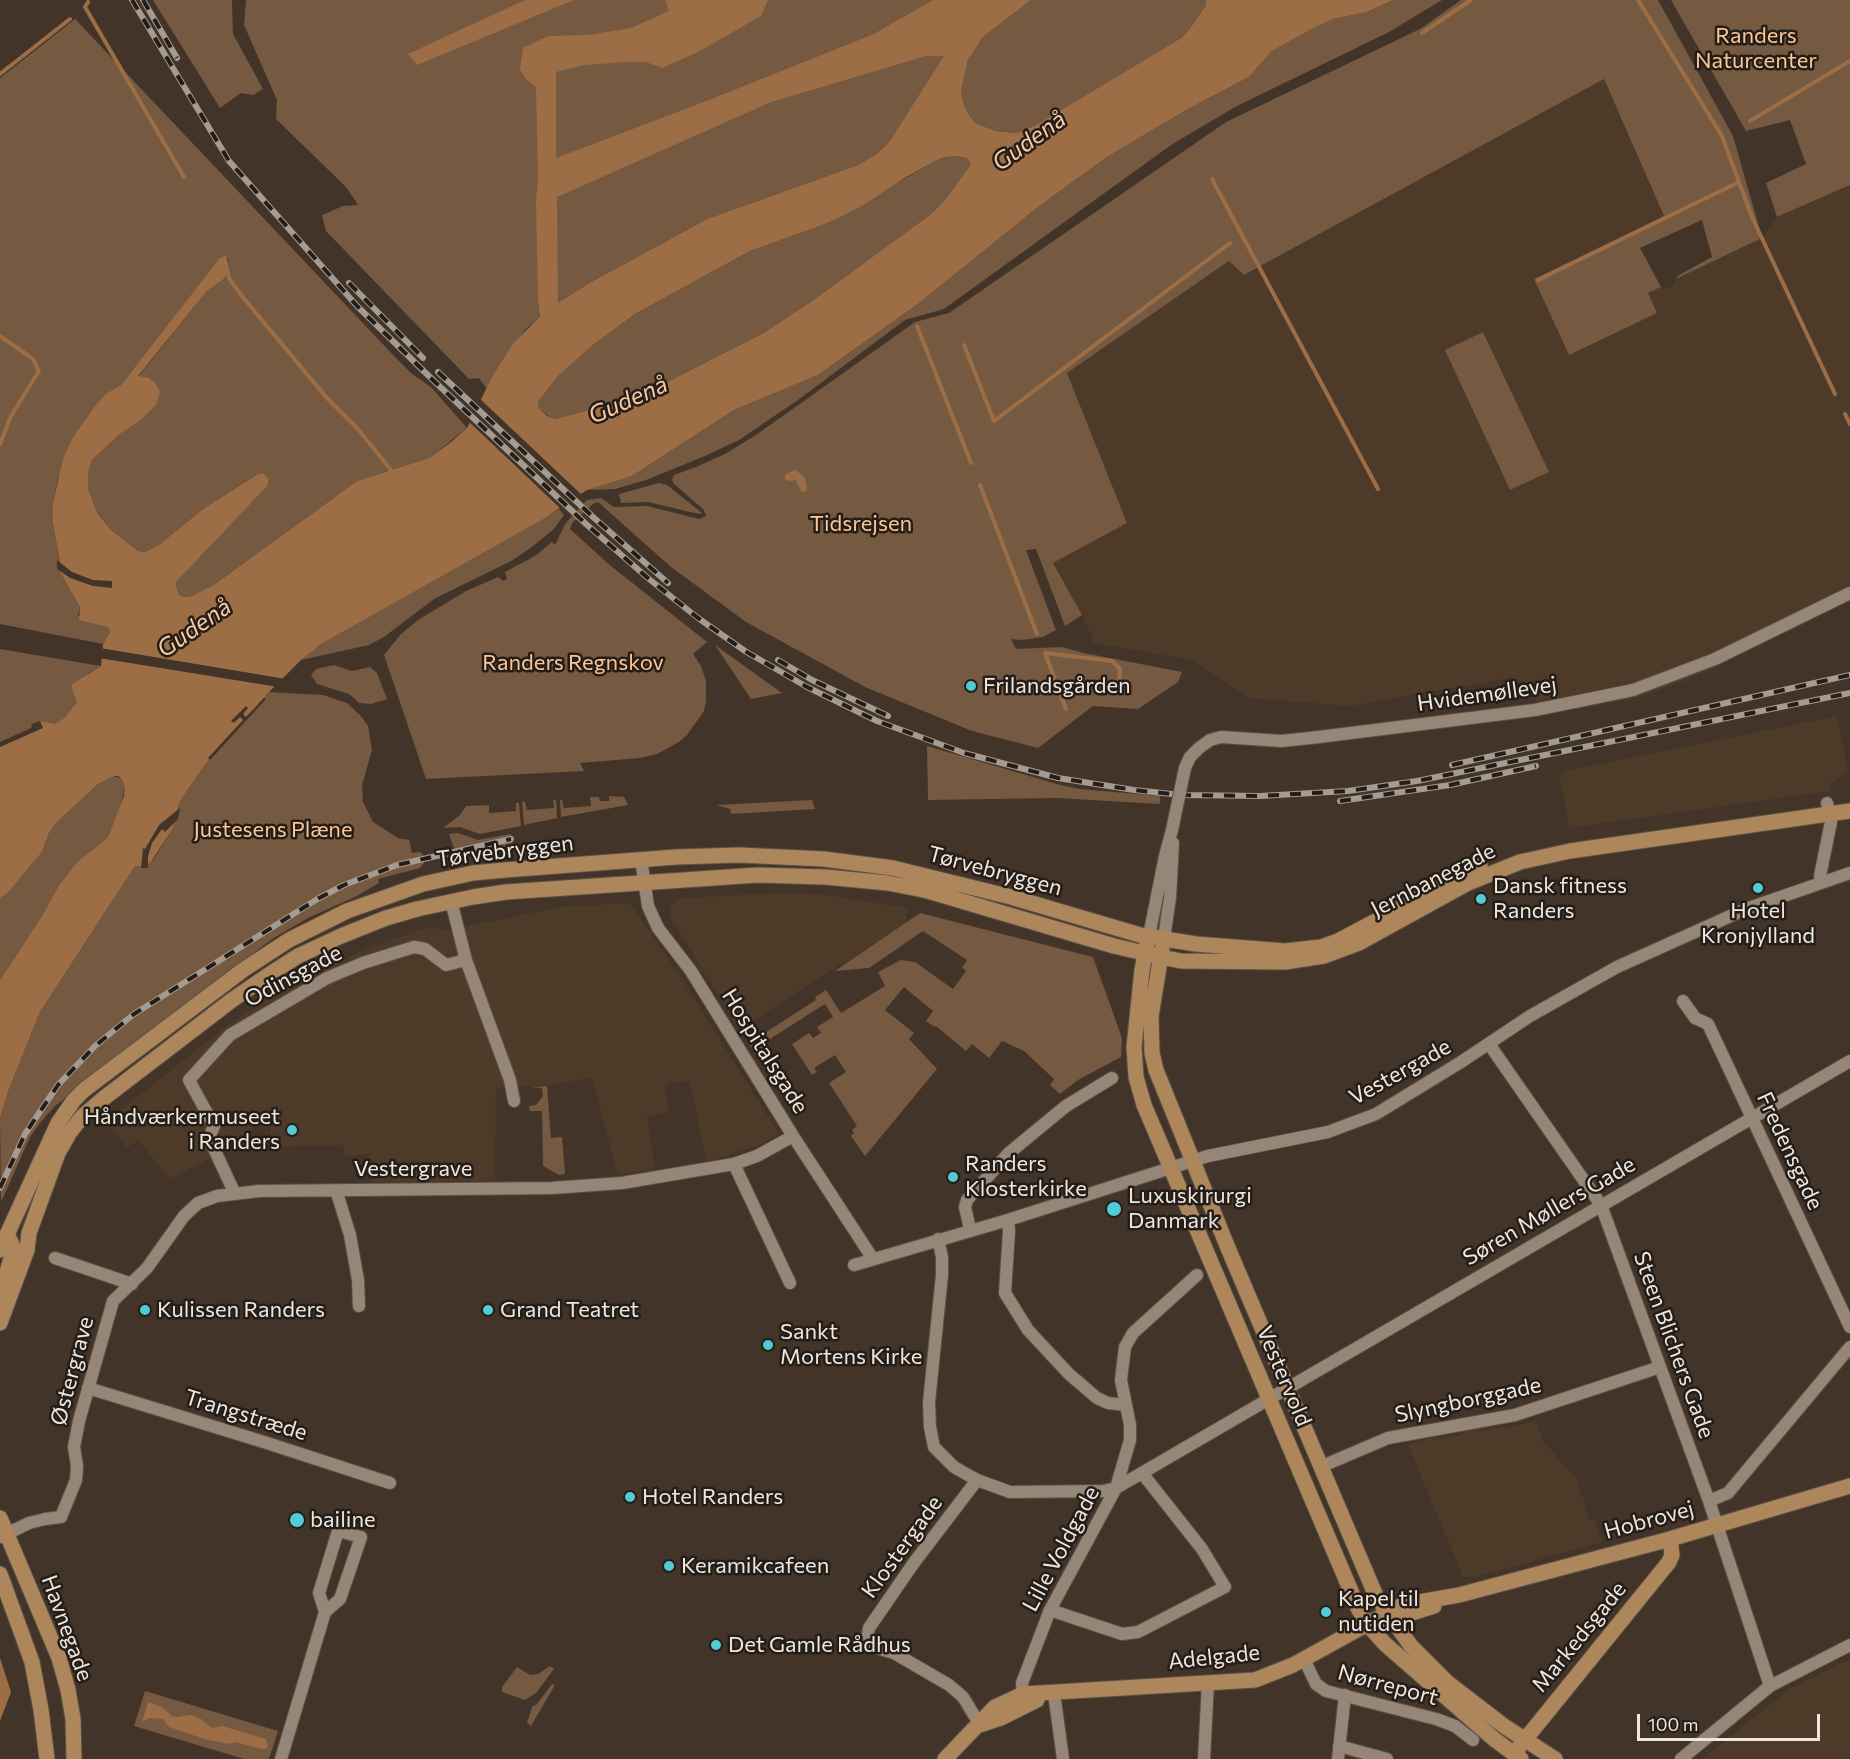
<!DOCTYPE html>
<html>
<head>
<meta charset="utf-8">
<style>
  body { margin:0 }
  #map { position:relative; width:1850px; height:1759px; overflow:hidden; background:#423428; font-family:Commissioner,sans-serif }
  canvas { display:block }
  .scale { position:absolute; left:1637px; top:1714px; width:183px; height:27px; box-sizing:border-box; border:3px solid #efe6de; border-top:0; padding-left:8px; font-size:18px; line-height:21px; white-space:nowrap; color:#efe6de; -webkit-text-stroke:4px #241d18; paint-order:stroke }
</style>
</head>
<body>
<div id="map">
<canvas width="1850" height="1759"></canvas>
<div class="scale">100 m</div>
</div>
<script>
const context = document.querySelector('canvas').getContext('2d');
context.lineJoin = 'round';
function fill(path, color) {
  context.fillStyle = color;
  context.fill(path, 'evenodd');
}
function poly(rows) {
  const path = new Path2D();
  for (const r of rows) {
    path.moveTo(r[0], r[1]);
    for (let i = 2; i < r.length; i += 2) path.lineTo(r[i], r[i + 1]);
  }
  return path;
}
function stroke(path, color, width, dash) {
  context.strokeStyle = color;
  context.lineWidth = width;
  context.lineCap = dash ? 'butt' : 'round';
  context.setLineDash(dash || []);
  context.stroke(path);
}
function label(font, color, halo, rows, align = 'center') {
  context.font = font + ' Commissioner,sans-serif';
  context.lineWidth = 5;
  context.setLineDash([]);
  context.textBaseline = 'middle';
  context.strokeStyle = halo;
  context.fillStyle = color;
  for (const [text, x, y, turn = 0] of rows) {
    context.save();
    context.translate(x, y);
    context.rotate((+turn || 0) * Math.PI / 180);
    context.textAlign = isNaN(turn) ? turn : align;
    if (halo) context.strokeText(text, 0, 0);
    context.fillText(text, 0, 0);
    context.restore();
  }
}
fill(poly([
  [1604,79,1664,216,1534,279,1657,313,1648,293,1661,287,1671,288,1676,279,1762,238,1777,217,1850,185,1850,601,1703,674,1637,698,1545,715,1526,683,1511,678,1350,706,1248,698,1192,660,1094,643,1082,615,1053,563,1127,523,1067,373,1230,261,1245,275],
  [1837,716,1848,771,1830,784,1830,791,1569,828,1560,777,1564,771],
  [781,893,820,894,908,908,900,949,841,964,745,1026,736,1024,671,918,670,908,676,900,681,898],
  [630,903,686,985,779,1134,757,1146,706,1162,690,1081,665,1084,669,1112,647,1117,655,1169,618,1175,592,1078,547,1085,496,1088,495,1181,372,1182,369,1154,345,1156,343,1145,272,1147,270,1127,256,1126,223,1152,170,1179,138,1140,127,1148,106,1121,240,1016,306,976,373,946,433,926,444,931,561,907],
  [1536,1420,1543,1441,1577,1480,1590,1520,1595,1519,1602,1542,1480,1576,1463,1577,1408,1445,1430,1438,1439,1436,1439,1439,1461,1435,1465,1431,1477,1429,1480,1431,1515,1426],
  [1850,1659,1850,1759,1702,1759,1791,1688]
]), '#4e3a29');
fill(poly([
  [153,0,232,0,233,34,263,89,253,95,241,93,220,108],
  [246,0,969,0,942,63,890,141,878,153,858,165,707,219,593,281,540,316,525,330,493,375,487,389,479,378,469,379,326,231,322,215,343,206,358,205,346,187,276,119,277,100,244,25],
  [1031,0,1206,0,1206,5,1189,30,1181,38,1036,125,1016,133,996,131,977,124,970,117,964,105,961,91,968,60,983,37],
  [1393,0,1442,0,1389,32,1235,107,1171,145,944,309,905,320,798,400,739,440,705,456,646,480,615,489,587,490,632,476,734,410,818,375,918,304,1038,207,1107,157,1188,109,1249,77,1272,51,1313,27,1333,19,1367,12],
  [1461,0,1658,0,1733,136,1762,238,1676,279,1679,275,1712,257,1702,220,1640,248,1661,287,1648,293,1657,313,1569,355,1534,279,1664,216,1604,79,1244,275,1229,261,1067,373,1127,523,1053,563,1082,615,1065,626,1036,549,1026,550,1056,630,1043,637,1022,640,1011,639,1016,649,1062,647,1084,653,1182,672,1178,682,1138,709,1093,706,1038,748,972,731,865,687,746,622,671,567,598,502,593,504,572,523,570,529,611,566,707,642,693,654,701,666,706,681,706,701,704,711,687,735,679,742,657,754,640,758,580,763,584,771,426,779,384,655,401,634,418,620,466,591,498,577,503,581,507,579,505,572,535,556,552,542,555,545,565,524,587,500,601,498,614,507,647,506,699,519,706,516,704,510,674,484,672,480,674,475,696,467,725,454,756,435,915,322,949,313,1226,122,1420,29],
  [1671,0,1850,0,1850,185,1777,217,1766,183,1806,164,1790,120,1746,131],
  [75,19,395,357,412,374,431,387,467,428,429,458,357,481,215,584,192,596,185,597,179,595,176,585,177,581,268,482,269,479,264,474,258,474,203,509,160,544,145,552,138,551,111,530,97,511,88,488,88,473,92,460,120,434,138,422,138,377,207,291,225,278,229,267,228,259,224,255,121,385,107,393,58,479,53,503,53,524,60,562,60,572,80,607,78,616,108,627,110,632,103,644,0,624,0,78],
  [956,156,967,158,970,163,969,167,945,200,931,214,812,301,762,334,665,383,604,406,555,419,548,416,538,407,538,402,558,376,593,345,635,314,750,251,820,226,941,158],
  [1483,332,1549,472,1510,490,1445,350],
  [659,483,667,485,702,513,699,514,648,502,621,503,619,494],
  [559,509,564,515,553,530,533,546,513,560,434,599,384,637,369,645,301,660,323,643],
  [715,645,782,693,751,699],
  [0,649,101,666,89,673,77,702,64,718,55,724,33,727,0,742],
  [334,665,352,671,370,667,377,673,387,699,371,704,359,703,349,694,317,684,311,675,316,669],
  [269,692,323,695,347,703,361,716,368,726,372,750,362,785,363,802,373,822,398,838,409,840,412,853,420,852,424,856,424,863,420,868,378,879,379,883,355,897,308,918,272,939,55,1106,40,1123,30,1137,1,1202,0,1118,9,1089,40,1012,133,869,136,866,151,862,154,859,173,828,180,801,207,762],
  [927,746,1060,785,1080,789,1160,796,1160,804,1057,798,928,800],
  [114,776,122,779,125,788,118,815,109,835,105,840,78,861,59,885,42,916,0,980,0,898,7,894,42,852,49,833,55,824,98,784],
  [609,796,624,797,628,805,561,817,560,800,562,800,564,808,591,806,590,797,599,797,600,801,609,801],
  [553,800,556,800,557,818,524,825,522,802,525,802,527,810,554,808],
  [812,800,815,809,731,814,730,809,716,805],
  [516,803,519,803,521,826,480,834,460,827,443,828,460,815,466,806,489,805,489,813,516,811],
  [458,833,478,840,511,834,513,845,460,857,456,854,449,834],
  [920,913,1093,957,1122,1038,1121,1057,1078,1080,1060,1094,1050,1085,1054,1079,1024,1051,1002,1041,989,1058,972,1044,966,1051,936,1026,934,1027,926,1021,933,1011,904,987,885,1010,914,1033,909,1039,937,1069,865,1156,851,1136,854,1133,852,1130,857,1126,829,1083,846,1072,835,1055,814,1068,817,1072,812,1075,792,1044,809,1033,813,1038,821,1033,817,1027,833,1017,825,1004,762,1044,790,1089,781,1095,749,1043,816,1000,815,997,826,990,841,1013,885,986,878,972,901,960,915,962,953,989,966,971,962,968,967,960,923,931,869,968,835,971],
  [547,1086,551,1138,562,1137,565,1174,559,1175,543,1166,542,1111,530,1111,529,1106,536,1105,543,1096,542,1088,530,1087],
  [550,1666,554,1669,536,1693,525,1700,502,1692,502,1687,517,1667,530,1675,538,1674],
  [552,1684,555,1685,531,1726,527,1723,532,1707,537,1704],
  [145,1691,278,1731,269,1759,244,1759,134,1726]
]), '#755941');
fill(poly([
  [525,0,574,0,417,65,408,54],
  [665,0,768,0,761,16,698,52,662,68,646,62,625,62,585,65,556,72,556,158,709,100,874,34,933,0,1031,0,983,37,968,60,961,91,964,105,970,117,977,124,996,131,1016,133,1036,125,1181,38,1189,30,1206,5,1206,0,1393,0,1367,12,1333,19,1313,28,1272,51,1249,77,1188,109,1107,157,1038,207,918,304,818,375,734,410,632,476,587,490,543,519,323,643,301,660,269,692,207,762,180,801,173,828,151,862,145,866,136,866,133,869,40,1012,9,1089,0,1118,0,980,42,916,59,885,78,861,105,840,109,835,124,796,125,788,122,779,118,776,114,776,98,784,55,824,49,833,42,852,7,894,0,898,0,742,32,728,31,724,40,721,55,724,64,718,77,702,71,685,101,666,103,644,110,632,108,627,79,620,80,607,60,572,60,562,53,524,53,503,63,459,72,439,95,406,107,393,121,385,220,258,226,255,229,267,225,278,207,291,138,376,149,378,156,384,160,392,156,405,138,422,120,434,92,460,88,473,88,488,97,512,111,530,138,551,145,552,160,544,203,509,258,474,264,474,269,479,267,486,177,581,176,585,179,595,185,597,192,596,215,584,357,481,429,458,451,442,467,428,493,375,513,344,540,316,538,300,536,201,538,180,536,87,526,79,520,69,523,48,548,36,588,35,631,28,669,11],
  [926,56,944,56,890,141,878,153,858,165,707,219,593,281,558,303,557,197,771,102],
  [956,156,967,158,970,163,969,167,945,200,931,214,812,301,762,334,665,383,604,406,555,419,547,416,538,407,538,402,558,376,593,345,635,314,750,251,820,226,844,215,865,204,906,177,941,158],
  [795,470,805,477,807,490,805,492,801,491,796,480,788,481,785,479,785,475],
  [0,1658,11,1692,0,1721],
  [148,1702,162,1707,172,1716,177,1717,191,1715,201,1719,212,1728,222,1726,266,1739,268,1746,266,1749,262,1749,235,1742,229,1744,204,1739,169,1727,163,1719,150,1718,142,1722]
]), '#9d6e45');
fill(poly([
  [479,398,583,496,562,510,467,420],
  [57,560,72,572,93,580,112,581,112,588,93,586,70,578,57,569],
  [100,648,286,679,278,687,99,658],
  [264,698,266,699,210,760,208,758,243,720,240,717,234,723,231,721,246,706,248,708,243,714,246,717],
  [40,721,43,728,0,747,0,742,32,728,31,724],
  [180,808,178,819,165,832,162,829,152,843,148,856,148,868,141,868,143,848,145,849,159,825]
]), '#423428');
stroke(poly([
  [1638,0,1722,136,1752,217,1835,394],
  [88,2,85,7,184,177],
  [1422,33,1471,0],
  [0,74,70,19],
  [1750,121,1850,61],
  [1212,179,1378,489],
  [227,269,229,278,241,295,326,397,358,429,391,470,390,475],
  [1538,280,1739,182],
  [917,326,971,463],
  [0,336,33,359,39,371,11,416,0,444],
  [964,345,994,421,1230,243],
  [1845,414,1850,424],
  [980,485,1037,634],
  [1066,709,1045,653,1112,661,1120,669,1119,687]
]), '#9d6e45', 4);
const street = poly([
  [1185,768,1190,757,1199,748,1210,740,1221,737,1282,741,1319,737,1535,710,1633,690,1715,659,1850,593],
  [641,859,648,906,658,928,691,971,793,1136,873,1259],
  [1822,882,1820,876,1831,822,1827,803],
  [451,901,466,960,510,1080,514,1101],
  [1149,936,1165,856,1172,830],
  [1164,938,1170,898,1173,843],
  [1683,1001,1695,1018,1708,1024,1850,1327],
  [1489,1044,1601,1205,1709,1501,1770,1686],
  [734,1164,790,1283],
  [336,1190,350,1235,358,1280,359,1306],
  [235,1194,209,1138,214,1126,189,1080,230,1035,327,978,363,963,414,947,425,949,446,965,466,960],
  [1008,1220,1009,1231,1005,1293,1028,1330,1069,1374,1097,1398,1108,1403,1125,1405],
  [970,1229,965,1207,967,1200,1009,1153,1066,1106,1112,1078],
  [938,1239,942,1257,942,1275,929,1402,930,1427,934,1447,954,1467,977,1480,1010,1492,1103,1491,1116,1488],
  [55,1258,132,1284],
  [854,1265,1008,1220,1208,1156,1328,1132,1376,1114,1461,1062,1530,1016,1617,967,1746,909,1850,873],
  [88,1388,267,1443,390,1483],
  [1320,1467,1388,1438,1515,1415,1660,1367],
  [977,1480,913,1564,869,1628,868,1634,870,1641,877,1648,894,1653,949,1685,963,1697,980,1725],
  [1116,1488,1130,1440,1130,1425,1121,1380,1125,1347,1133,1333,1197,1275],
  [1709,1501,1728,1493,1850,1347],
  [0,1537,29,1523,45,1519,61,1517,76,1480,77,1466,74,1447,79,1421,113,1301,147,1268,184,1216,198,1203,217,1196,259,1191,552,1188,622,1183,734,1164,757,1156,793,1136],
  [1050,1610,1122,1634,1138,1632,1225,1587,1202,1549,1142,1473],
  [1304,1659,1316,1684,1326,1691,1436,1719,1455,1726,1473,1740],
  [1054,1693,1063,1759],
  [1023,1694,1022,1683,1050,1610,1116,1488,1850,1061],
  [1339,1746,1387,1759],
  [281,1759,325,1612,340,1599,361,1537,338,1531,319,1593,325,1612],
  [1204,1759,1208,1683],
  [1338,1759,1345,1695],
  [1681,1759,1770,1686,1850,1645]
]);
const secondary = poly([
  [1147,944,1142,970,1134,1047,1136,1077,1144,1105,1359,1610,1368,1625,1385,1644,1494,1739,1521,1759],
  [1162,949,1151,1016,1152,1053,1156,1070,1228,1248,1376,1596,1411,1646,1448,1683,1504,1726,1555,1759],
  [0,1250,58,1123,74,1100,84,1090,243,970,289,940,347,911,423,884,473,873,505,870,676,857,739,855,824,859,893,868,1011,897,1140,935,1196,944,1285,951,1321,947,1338,941,1480,866],
  [0,1296,12,1255,13,1247,7,1234],
  [0,1323,27,1250,29,1233,58,1153,70,1132,82,1117,104,1098,232,1000,273,972,298,956,341,936,386,918,417,909,473,897,506,892,758,875,825,877,888,883,928,891,1114,946,1161,957,1181,961,1285,962,1324,956,1359,943,1468,883,1520,862,1570,851,1850,811],
  [0,1518,59,1658,68,1690,73,1719,74,1759],
  [0,1574,32,1662,41,1710,47,1759],
  [1383,1622,1434,1606],
  [980,1725,1001,1718,1037,1700],
  [1519,1747,1669,1562,1672,1555,1670,1539],
  [945,1759,995,1707,1023,1694,1255,1680,1293,1665,1402,1605,1459,1595,1670,1539,1850,1486]
]);
stroke(street, '#5c5146', 14);
stroke(secondary, '#5c5146', 17);
stroke(street, '#968678', 12);
stroke(secondary, '#ae865b', 15);
const rail = poly([
  [132,0,229,161,357,306,435,382,586,524,649,579,698,618,745,651,807,687,877,721,964,753,1058,778,1134,790,1181,795,1260,796,1348,791,1417,781,1850,693],
  [143,0,177,58],
  [349,283,423,358],
  [438,372,593,517,668,583],
  [778,660,812,680,888,716],
  [1452,765,1850,675],
  [1340,801,1450,785,1536,766],
  [0,1188,25,1134,58,1085,95,1046,134,1014,319,898,344,885,397,865,511,839]
]);
stroke(rail, '#a69b91', 6);
stroke(rail, '#241d18', 4, [11]);
const streetBridge = poly([
  [1172,830,1185,768]
]);
stroke(streetBridge, '#5c5146', 14, []);
stroke(streetBridge, '#968678', 12);
for (const [x, y, r, color] of [
  [971,686,6,"#51ccd4"],
  [1758,888,6,"#51ccd4"],
  [1481,899,6,"#51ccd4"],
  [292,1130,6,"#51ccd4"],
  [953,1177,6,"#51ccd4"],
  [1114,1209,8,"#51ccd4"],
  [145,1310,6,"#51ccd4"],
  [488,1310,6,"#51ccd4"],
  [768,1345,6,"#51ccd4"],
  [630,1497,6,"#51ccd4"],
  [297,1520,8,"#51ccd4"],
  [669,1566,6,"#51ccd4"],
  [1326,1612,6,"#51ccd4"],
  [716,1645,6,"#51ccd4"]
]) {
  const dot = new Path2D();
  dot.arc(x, y, r, 0, 2 * Math.PI);
  context.fillStyle = color;
  context.fill(dot);
  stroke(dot, '#241d18', 2);
}
label('22px', '#fec595', '#241d18', [
  ["Randers",1756,36],
  ["Naturcenter",1756,61],
  ["Tidsrejsen",861,524],
  ["Randers Regnskov",573,663],
  ["Justesens Plæne",273,830]
]);
label('22px', '#efe6de', '#241d18', [
  ["Frilandsgården",983,686],
  ["Dansk fitness",1493,886],
  ["Randers",1493,911],
  ["Hotel",1758,911,"center"],
  ["Kronjylland",1758,936,"center"],
  ["Håndværkermuseet",280,1117,"right"],
  ["i Randers",280,1142,"right"],
  ["Randers",965,1164],
  ["Klosterkirke",965,1189],
  ["Luxuskirurgi",1128,1196],
  ["Danmark",1128,1221],
  ["Kulissen Randers",157,1310],
  ["Grand Teatret",500,1310],
  ["Sankt",780,1332],
  ["Mortens Kirke",780,1357],
  ["Hotel Randers",642,1497],
  ["bailine",310,1520],
  ["Keramikcafeen",681,1566],
  ["Kapel til",1338,1599],
  ["nutiden",1338,1624],
  ["Det Gamle Rådhus",728,1645]
], 'left');
label('22px', '#efe6de', '#241d18', [
  ["Hvidemøllevej",1487,694,-8],
  ["Tørvebryggen",505,851,-7],
  ["Tørvebryggen",995,871,15],
  ["Jernbanegade",1433,880,-27],
  ["Odinsgade",293,976,-28],
  ["Hospitalsgade",765,1051,58],
  ["Vestergade",1400,1072,-29],
  ["Fredensgade",1790,1151,65],
  ["Vestergrave",413,1169],
  ["Søren Møllers Gade",1549,1211,-30],
  ["Steen Blichers Gade",1674,1345,70],
  ["Østergrave",72,1371,-75],
  ["Vestervold",1284,1376,67],
  ["Slyngborggade",1468,1400,-12],
  ["Trangstræde",246,1415,17],
  ["Hobrovej",1649,1520,-15],
  ["Klostergade",902,1547,-54],
  ["Lille Voldgade",1061,1549,-62],
  ["Havnegade",67,1628,70],
  ["Markedsgade",1579,1637,-51],
  ["Adelgade",1214,1657,-6],
  ["Nørreport",1388,1685,15]
]);
label('italic 24px', '#f6cba7', '#241d18', [
  ["Gudenå",1029,141,-36],
  ["Gudenå",628,400,-24],
  ["Gudenå",194,628,-35]
]);
</script>
</body>
</html>
